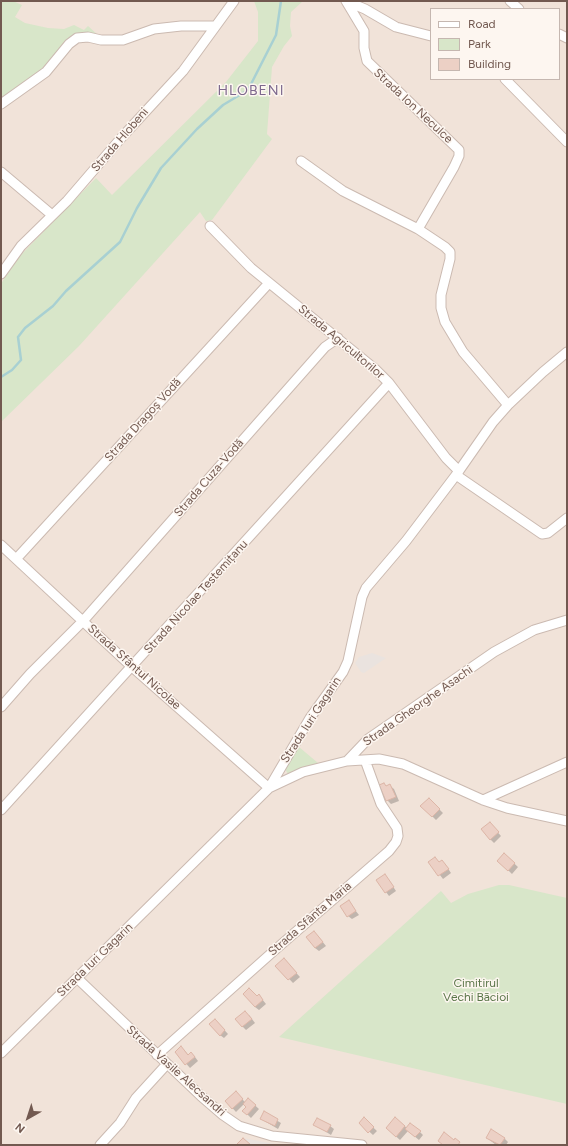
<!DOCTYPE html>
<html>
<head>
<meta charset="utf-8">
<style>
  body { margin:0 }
  #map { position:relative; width:568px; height:1146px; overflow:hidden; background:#faf2ea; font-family:Figtree,sans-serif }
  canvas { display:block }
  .frame { position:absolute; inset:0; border:2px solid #725950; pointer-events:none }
  .legend { position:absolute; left:430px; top:8px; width:130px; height:72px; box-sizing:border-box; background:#fdf6f0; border:1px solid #c5b7b0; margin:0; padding:5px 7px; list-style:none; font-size:12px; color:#725950 }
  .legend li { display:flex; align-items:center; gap:8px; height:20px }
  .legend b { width:20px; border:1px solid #c5b7b0 }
  .north { position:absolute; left:8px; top:1098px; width:40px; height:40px; -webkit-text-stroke:3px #fdf6f0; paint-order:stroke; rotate:219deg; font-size:11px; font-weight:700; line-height:16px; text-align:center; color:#725950 }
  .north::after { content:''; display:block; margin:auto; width:14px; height:18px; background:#725950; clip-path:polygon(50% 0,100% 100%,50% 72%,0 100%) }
</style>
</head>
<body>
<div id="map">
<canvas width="568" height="1146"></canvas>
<div class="frame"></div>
<ul class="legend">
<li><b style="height:5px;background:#fff"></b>Road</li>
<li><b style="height:11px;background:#d8e6c9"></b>Park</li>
<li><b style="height:11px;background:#ecd0c5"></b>Building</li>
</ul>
<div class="north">N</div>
</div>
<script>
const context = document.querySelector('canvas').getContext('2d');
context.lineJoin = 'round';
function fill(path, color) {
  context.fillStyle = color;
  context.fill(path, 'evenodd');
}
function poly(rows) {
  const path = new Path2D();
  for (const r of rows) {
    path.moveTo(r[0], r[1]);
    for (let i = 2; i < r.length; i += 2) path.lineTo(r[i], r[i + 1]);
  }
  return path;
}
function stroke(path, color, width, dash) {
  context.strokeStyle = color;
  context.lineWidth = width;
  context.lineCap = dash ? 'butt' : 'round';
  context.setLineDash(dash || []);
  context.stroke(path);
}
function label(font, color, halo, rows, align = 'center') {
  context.font = font + ' Figtree,sans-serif';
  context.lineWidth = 3;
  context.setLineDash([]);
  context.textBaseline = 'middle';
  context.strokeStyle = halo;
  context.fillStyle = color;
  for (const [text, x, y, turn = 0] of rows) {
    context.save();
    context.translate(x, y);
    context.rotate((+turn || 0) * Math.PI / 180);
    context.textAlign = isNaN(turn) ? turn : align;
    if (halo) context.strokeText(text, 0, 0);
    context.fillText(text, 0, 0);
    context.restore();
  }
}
fill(poly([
  [1,1,567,1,567,1145,1,1145],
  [431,9,559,9,559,79,431,79]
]), '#f1e3d9');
fill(poly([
  [372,653,386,658,364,673,361,672,355,663,359,657],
  [243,1138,280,1145,236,1145]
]), '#eae3df');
fill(poly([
  [13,1,22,5,15,17,25,23,48,28,64,29,74,25,84,30,88,26,99,36,79,33,71,38,42,72,1,101,1,2],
  [254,1,303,1,291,12,290,26,292,36,284,46,272,67,267,134,272,139,212,220,206,221,200,212,79,346,1,422,1,284,13,263,96,178,112,195,226,82,258,41,258,12],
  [299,747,318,763,288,774,285,769],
  [499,885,509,885,567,898,567,1104,279,1037,441,891,451,903,468,894]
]), '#d8e6c9');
fill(poly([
  [384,784,387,787,390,786,394,789,399,801,391,804,387,800],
  [429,799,443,813,436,820,422,806],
  [493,827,501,836,494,843,490,839],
  [504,854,518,867,512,874,502,864],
  [430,862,445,864,451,873,443,879],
  [388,879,396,891,389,896,386,892],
  [348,901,359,915,352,919,348,916],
  [318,936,326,946,319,951,315,948],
  [287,963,300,977,293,983,277,966],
  [257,997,262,999,266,1004,259,1010,255,1007],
  [249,1015,255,1023,246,1030,242,1026],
  [218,1023,228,1034,224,1038,220,1035],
  [185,1051,189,1056,195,1057,198,1061,190,1068,176,1052],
  [236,1093,245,1102,248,1099,259,1109,251,1118,244,1111,247,1107,244,1104,236,1112,226,1101],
  [264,1113,281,1123,278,1129,261,1119],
  [364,1119,377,1131,373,1135,360,1123],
  [395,1119,407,1128,420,1132,423,1135,419,1140,408,1131,400,1140,391,1132],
  [315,1125,330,1126,334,1129,331,1135],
  [487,1138,504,1138,508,1142,506,1145,496,1145]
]), '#0003');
stroke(poly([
  [1,377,12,370,21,360,18,337,25,328,53,306,66,291,120,242,137,208,161,168,197,129,223,105,248,90,276,35,281,1]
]), '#a8d0d2', 2.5);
const building = poly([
  [384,783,386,786,390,784,396,797,386,801,379,785,384,783],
  [429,798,440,809,432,817,420,806,429,798],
  [490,822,499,832,490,840,481,829,490,822],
  [504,853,515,863,508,871,497,861,504,853],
  [435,857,439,862,442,860,449,869,438,876,428,862,435,857],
  [385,874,394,887,385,893,376,880,385,874],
  [349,900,356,911,347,917,340,906,349,900],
  [314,931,323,942,315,948,306,937,314,931],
  [284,958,297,973,288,980,275,966,284,958],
  [249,988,257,996,259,994,263,1000,255,1007,243,994,249,988],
  [245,1011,252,1019,242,1027,235,1019,245,1011],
  [215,1019,225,1030,220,1036,209,1024,215,1019],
  [181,1046,188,1055,191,1052,195,1057,185,1065,175,1052,181,1046],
  [236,1091,243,1099,232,1109,225,1101,236,1091],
  [248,1098,256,1105,247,1115,242,1111,246,1107,243,1104,248,1098],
  [264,1111,278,1119,275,1126,260,1119,264,1111],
  [364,1117,374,1127,368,1133,359,1123,364,1117],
  [395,1117,405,1126,396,1137,386,1128,395,1117],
  [317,1118,331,1125,327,1132,313,1125,317,1118],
  [410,1123,421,1131,415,1137,405,1129,410,1123],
  [491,1129,505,1138,500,1145,486,1138,491,1129],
  [444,1132,454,1140,455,1138,460,1142,458,1145,443,1145,438,1141,444,1132],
  [243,1138,251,1145,236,1145,243,1138]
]);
fill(building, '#ecd0c5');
stroke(building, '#ddb6a7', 1);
const street = poly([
  [346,1,364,31,364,48,367,61,459,150,459,156,454,167,418,229],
  [346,1,365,9,396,27,431,36],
  [510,1,519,9],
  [559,34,567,38],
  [505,79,567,142],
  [1,104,46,72,69,44,77,38,88,37,101,40,123,40,154,29,181,26,215,26],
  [301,161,343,191,418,229,445,247,450,252,450,259,441,295,441,308,445,322,463,352,508,405],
  [1,172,52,215],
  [210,226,251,268,375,369,389,383,446,458,459,471],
  [1,274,21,246,67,201,122,137,183,71,234,1],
  [456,475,542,534,548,533,567,518],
  [1,545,132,667,269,788,303,772,347,761,379,759,403,764,483,800,507,808,567,821],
  [17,558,269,283],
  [1,707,30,674,83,621,325,347,338,338],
  [347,761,368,739,494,652,534,630,567,620],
  [483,800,567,762],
  [1,810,389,383],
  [77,978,201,1096,223,1115,239,1126,272,1136,362,1145],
  [1,1053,269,788,310,718,343,672,348,661,362,597,366,588,406,541,456,475,493,422,508,405,543,372,567,352],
  [157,1055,276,949,389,851,396,842,398,836,397,828,381,804,365,760],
  [100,1145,120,1123,136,1098,167,1064]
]);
stroke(street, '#cbbab1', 11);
stroke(street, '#fff', 9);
label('12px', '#725950', '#fdf6f0', [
  ["Strada Ion Neculce",413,106,43],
  ["Strada Hlobeni",120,140,-49],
  ["Strada Agricultorilor",341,342,40],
  ["Strada Dragoș Vodă",143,420,-48],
  ["Strada Cuza-Vodă",209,478,-49],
  ["Strada Nicolae Testemițanu",196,597,-48],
  ["Strada Sfântul Nicolae",134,667,42],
  ["Strada Gheorghe Asachi",418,706,-35],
  ["Strada Iuri Gagarin",311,720,-57],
  ["Strada Sfânta Maria",310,919,-41],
  ["Strada Iuri Gagarin",95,960,-44],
  ["Strada Vasile Alecsandri",176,1071,42]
]);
label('12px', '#5b764a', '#fdf6f0', [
  ["Cimitirul",476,983],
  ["Vechi Băcioi",476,997]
]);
context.letterSpacing = '1px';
label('14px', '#7d688d', '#fdf6f0', [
  ["HLOBENI",251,91]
]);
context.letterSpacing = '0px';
</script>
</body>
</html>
